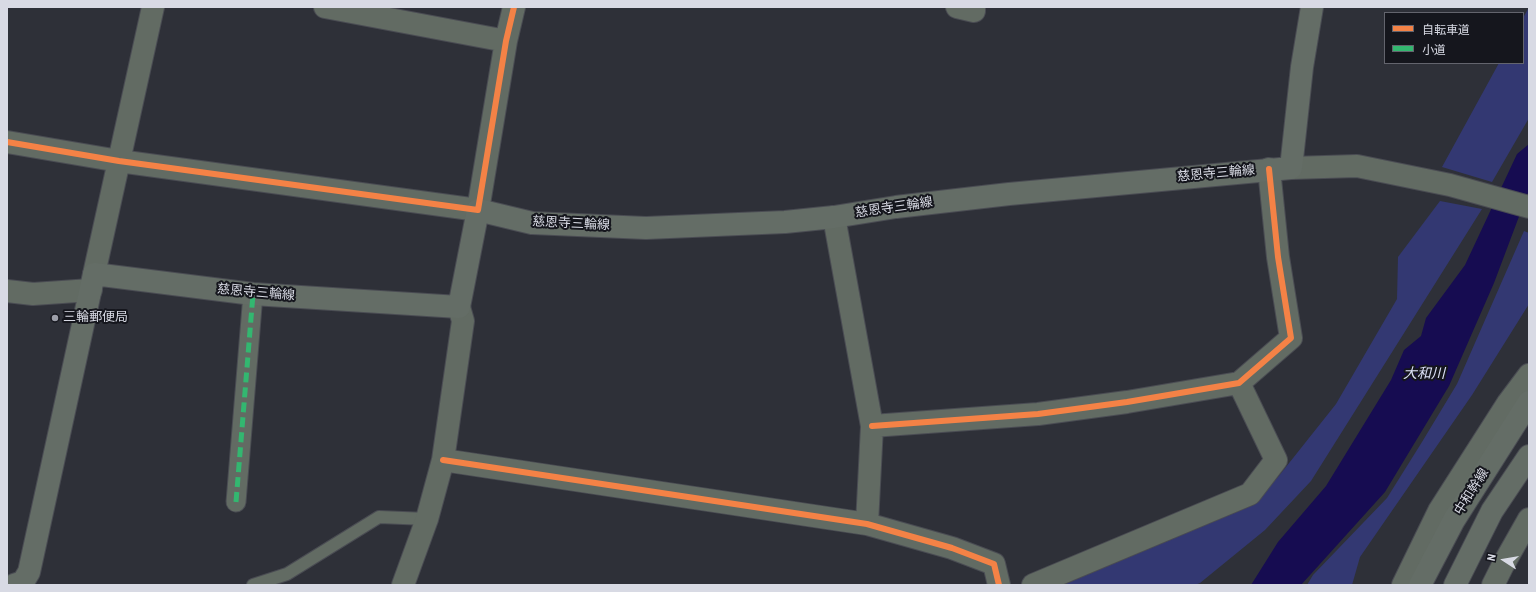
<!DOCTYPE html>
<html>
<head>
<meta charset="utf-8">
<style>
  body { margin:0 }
  #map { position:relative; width:1536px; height:592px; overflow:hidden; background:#2e3038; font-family:"Roboto Condensed","Noto Sans JP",sans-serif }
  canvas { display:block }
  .frame { position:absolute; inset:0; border:8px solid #d8dae4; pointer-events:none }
  .legend { position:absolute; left:1384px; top:12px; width:140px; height:52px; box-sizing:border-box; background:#15161d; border:1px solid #63646d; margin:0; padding:5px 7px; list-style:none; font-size:12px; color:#d8dae4 }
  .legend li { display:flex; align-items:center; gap:8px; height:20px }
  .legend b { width:20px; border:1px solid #63646d }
  .north { position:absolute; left:1484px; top:540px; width:40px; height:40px; -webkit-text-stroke:3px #15161d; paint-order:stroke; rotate:282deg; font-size:11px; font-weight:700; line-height:16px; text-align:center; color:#d8dae4 }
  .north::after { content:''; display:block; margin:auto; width:14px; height:18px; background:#d8dae4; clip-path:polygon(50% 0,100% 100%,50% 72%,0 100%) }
</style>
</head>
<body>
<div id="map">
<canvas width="1536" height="592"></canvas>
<div class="frame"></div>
<ul class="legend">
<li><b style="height:5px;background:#f48246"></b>自転車道</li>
<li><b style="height:5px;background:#33b770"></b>小道</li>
</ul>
<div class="north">N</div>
</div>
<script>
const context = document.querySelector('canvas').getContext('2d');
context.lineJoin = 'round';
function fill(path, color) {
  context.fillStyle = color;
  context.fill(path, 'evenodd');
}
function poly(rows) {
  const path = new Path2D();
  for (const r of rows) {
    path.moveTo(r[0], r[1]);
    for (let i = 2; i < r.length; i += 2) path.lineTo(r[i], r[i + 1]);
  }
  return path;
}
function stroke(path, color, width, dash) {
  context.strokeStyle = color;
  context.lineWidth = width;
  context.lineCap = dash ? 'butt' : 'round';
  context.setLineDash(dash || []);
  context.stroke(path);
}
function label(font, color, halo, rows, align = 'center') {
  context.font = font + ' "Roboto Condensed","Noto Sans JP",sans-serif';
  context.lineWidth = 4;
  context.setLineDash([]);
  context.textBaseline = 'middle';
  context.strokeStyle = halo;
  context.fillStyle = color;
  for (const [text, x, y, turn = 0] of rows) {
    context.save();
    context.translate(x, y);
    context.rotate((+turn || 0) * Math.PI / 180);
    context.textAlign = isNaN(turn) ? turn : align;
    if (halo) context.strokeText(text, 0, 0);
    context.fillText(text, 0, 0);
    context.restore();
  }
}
fill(poly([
  [1529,7,1529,118,1492,182,1442,167,1499,63,1523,63,1523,18],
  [1440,201,1482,209,1311,481,1265,530,1200,583,1195,585,1059,585,1255,501,1278,477,1336,404,1397,299,1398,257],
  [1524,231,1529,233,1529,304,1472,395,1360,557,1352,585,1307,585,1313,575,1387,498,1422,442,1457,384]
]), '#333872');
fill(poly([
  [1529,144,1529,190,1494,283,1449,386,1385,492,1301,585,1251,585,1278,542,1326,486,1391,380,1404,350,1421,336,1426,318,1465,265,1517,154]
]), '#160c51');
const service = poly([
  [253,585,287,574,379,517,427,519]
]);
const pedestrian = poly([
  [236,502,253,294]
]);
const minor = poly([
  [325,7,506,41],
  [957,7,974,11,974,7],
  [7,142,119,161,478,210,506,41,514,7],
  [1291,168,1357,166,1450,185,1529,207],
  [834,217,872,426,867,524],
  [94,274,153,7],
  [7,291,33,294,91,290],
  [872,426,1038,414,1127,402,1239,383,1291,338,1278,257,1269,169],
  [443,460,867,524,952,548,994,564,999,585],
  [403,585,427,519,443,460,463,321,459,307],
  [1033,585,1250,494,1276,460,1239,383],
  [1403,585,1439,511,1508,403,1529,375],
  [1493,585,1503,565,1529,519]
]);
const secondary = poly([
  [14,585,23,582,29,572,94,274,253,294,459,307,478,210,532,223,646,228,785,222,834,217,896,207,1009,194,1291,168,1302,67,1312,7],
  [1420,585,1454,520,1529,402],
  [1455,585,1492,511,1529,456]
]);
stroke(service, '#4a4c53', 14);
stroke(pedestrian, '#4a4c53', 21);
stroke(minor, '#4a4c53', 24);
stroke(secondary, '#4a4c53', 24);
stroke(service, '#626b63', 12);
stroke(pedestrian, '#626b63', 19);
stroke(minor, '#626b63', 22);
stroke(secondary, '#646d66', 22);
stroke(poly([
  [236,502,253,294]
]), '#33b770', 5, [10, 5]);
stroke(poly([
  [7,142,119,161,478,210,506,41,514,7],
  [872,426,1038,414,1127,402,1239,383,1291,338,1278,257,1269,169],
  [443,460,867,524,952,548,994,564,999,585]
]), '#f48246', 6);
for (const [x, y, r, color] of [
  [55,318,4,"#9c9ea8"]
]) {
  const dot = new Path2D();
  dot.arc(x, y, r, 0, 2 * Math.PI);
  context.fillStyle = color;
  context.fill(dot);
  stroke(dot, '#15161d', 1.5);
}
label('13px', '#d8dae4', '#15161d', [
  ["慈恩寺三輪線",1216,174,-5],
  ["慈恩寺三輪線",894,208,-8],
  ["慈恩寺三輪線",571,224,3],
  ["慈恩寺三輪線",256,293,5],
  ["中和幹線",1472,492,-58]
]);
label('13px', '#d8dae4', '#15161d', [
  ["三輪郵便局",63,318]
], 'left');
label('italic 14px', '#dee3f9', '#15161d', [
  ["大和川",1424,374]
]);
</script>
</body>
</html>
